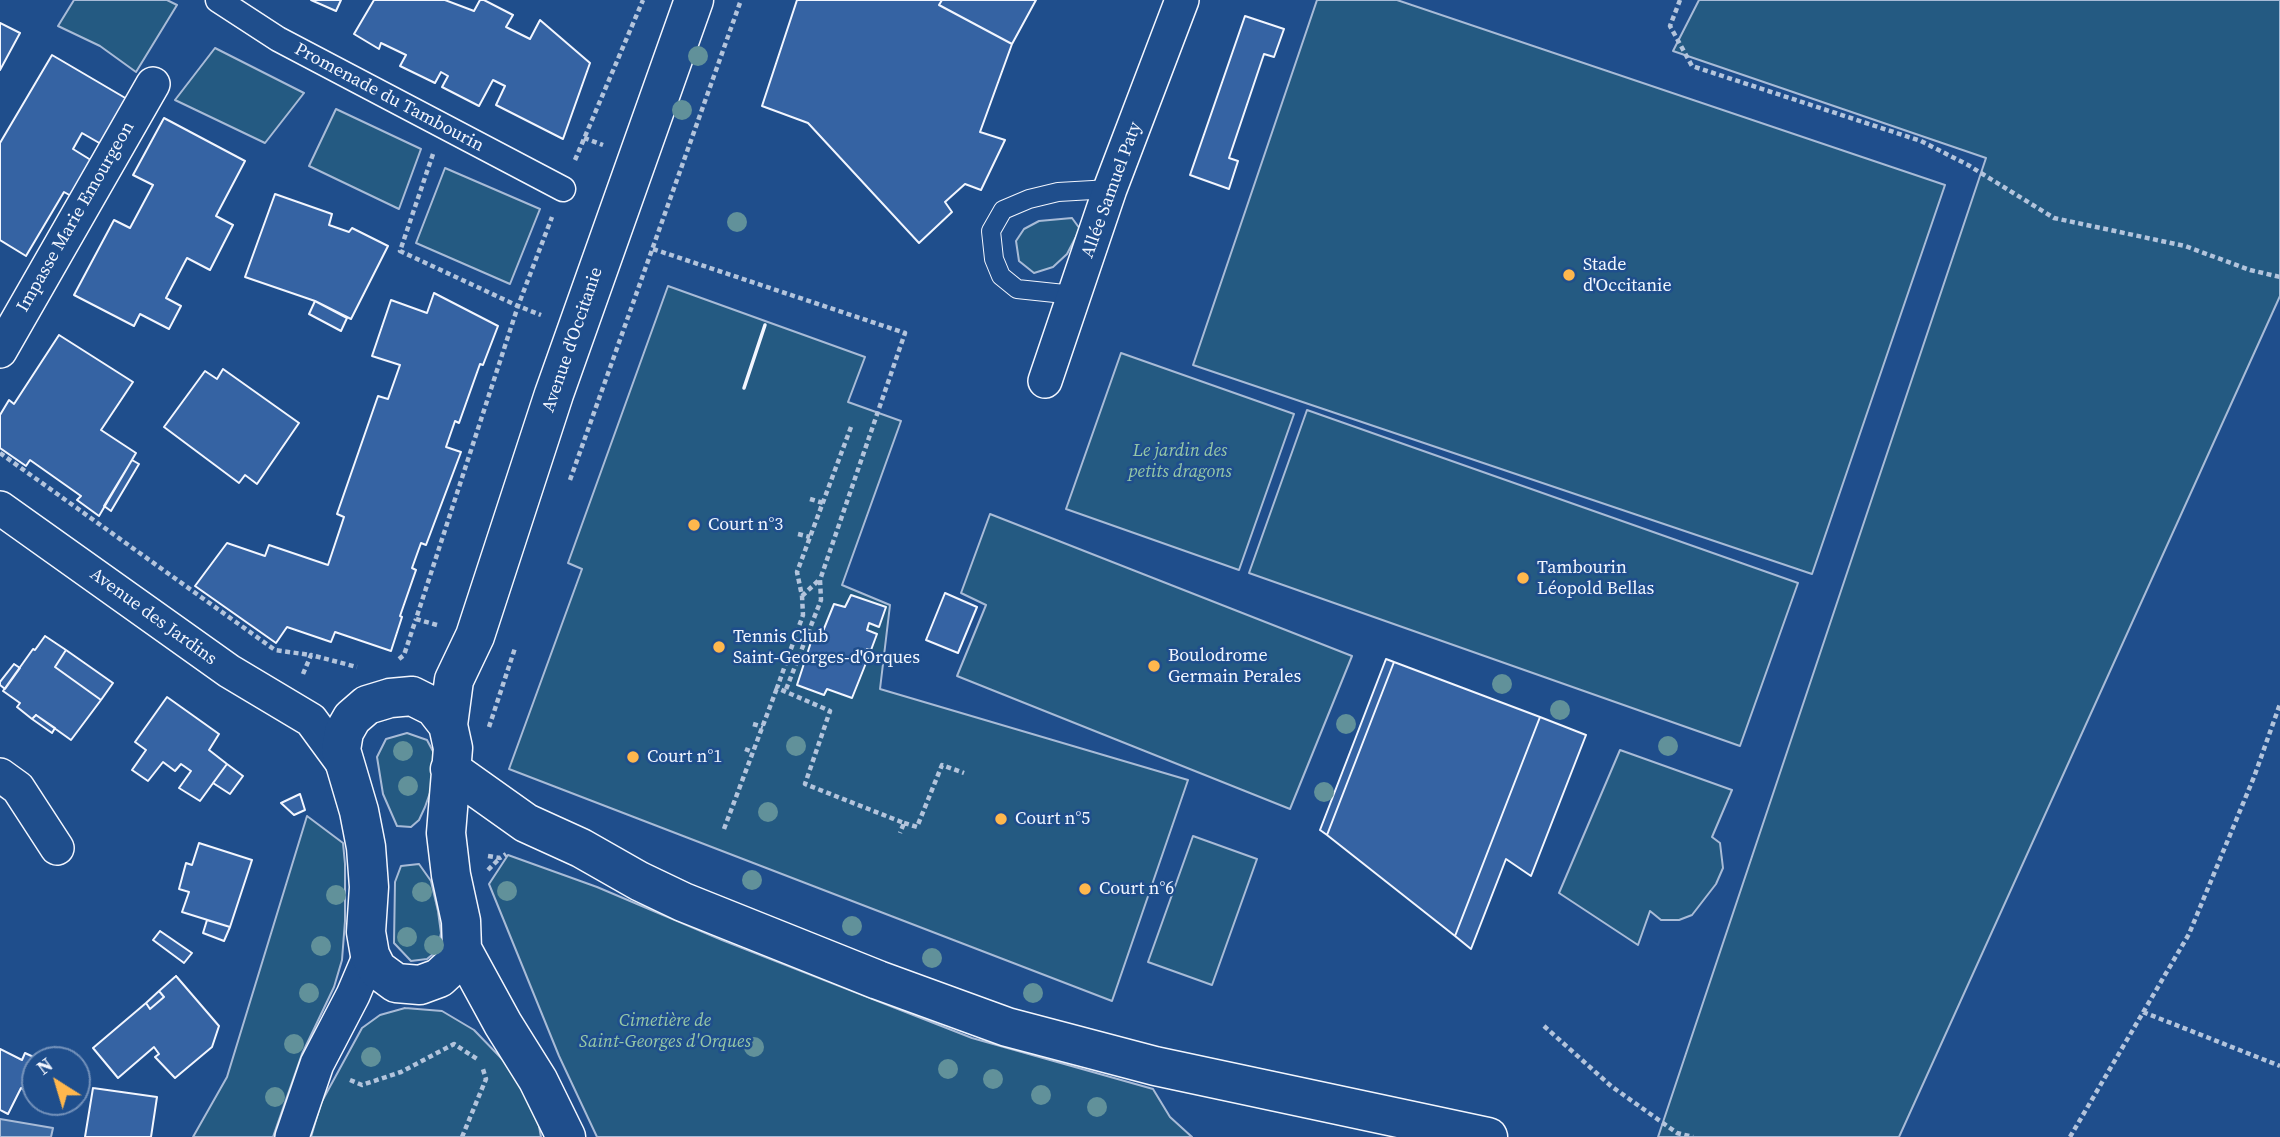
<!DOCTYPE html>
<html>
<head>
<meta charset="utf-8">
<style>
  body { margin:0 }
  #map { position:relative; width:2280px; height:1137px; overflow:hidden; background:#1f4e8c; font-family:"Source Serif 4",serif }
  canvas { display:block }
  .north { position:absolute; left:21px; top:1046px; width:70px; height:70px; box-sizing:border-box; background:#1f4e8c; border:2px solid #7391ba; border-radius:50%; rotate:323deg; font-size:19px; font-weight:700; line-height:28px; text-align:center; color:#f2f6ff }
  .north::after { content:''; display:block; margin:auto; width:24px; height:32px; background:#ffb74d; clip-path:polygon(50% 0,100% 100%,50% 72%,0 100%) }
</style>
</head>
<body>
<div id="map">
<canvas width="2280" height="1137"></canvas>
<div class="north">N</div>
</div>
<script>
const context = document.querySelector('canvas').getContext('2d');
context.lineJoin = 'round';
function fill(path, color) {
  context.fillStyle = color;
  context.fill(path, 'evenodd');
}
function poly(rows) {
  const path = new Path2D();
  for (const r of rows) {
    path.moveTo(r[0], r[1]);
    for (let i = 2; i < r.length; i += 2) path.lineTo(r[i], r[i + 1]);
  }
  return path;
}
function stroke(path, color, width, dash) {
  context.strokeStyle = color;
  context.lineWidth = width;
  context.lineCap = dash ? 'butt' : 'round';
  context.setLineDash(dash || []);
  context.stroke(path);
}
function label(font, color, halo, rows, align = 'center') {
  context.font = font + ' "Source Serif 4",serif';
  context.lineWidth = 5;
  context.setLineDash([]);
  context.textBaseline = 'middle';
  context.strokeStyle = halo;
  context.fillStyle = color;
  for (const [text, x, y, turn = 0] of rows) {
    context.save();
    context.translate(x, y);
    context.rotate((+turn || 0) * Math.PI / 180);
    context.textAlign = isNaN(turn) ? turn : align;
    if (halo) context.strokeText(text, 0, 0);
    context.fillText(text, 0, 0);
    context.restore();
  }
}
const green = poly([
  [74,0,167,0,177,5,136,72,100,46,58,26,74,0],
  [1317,0,1397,0,1945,185,1812,574,1193,365,1317,0],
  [1699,0,2280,0,2280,296,1899,1137,1658,1137,1986,158,1673,51,1699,0],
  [215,48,304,93,265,143,175,100,215,48],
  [336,109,421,149,399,209,309,166,336,109],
  [445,168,540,209,510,284,416,243,445,168],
  [1072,218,1080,229,1067,254,1053,267,1034,273,1019,261,1016,241,1024,229,1039,221,1072,218],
  [668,286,865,357,848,402,901,421,842,585,890,605,880,689,1188,780,1112,1001,509,769,582,569,568,563,668,286],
  [1121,353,1294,414,1239,570,1066,509,1121,353],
  [1307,410,1798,583,1740,746,1249,573,1307,410],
  [990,514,1352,656,1290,809,957,676,986,605,961,593,990,514],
  [407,733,427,740,436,757,432,787,425,807,419,820,411,827,397,826,383,794,377,757,386,739,407,733],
  [1620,750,1732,790,1712,837,1720,843,1723,868,1716,884,1692,915,1679,920,1661,920,1650,911,1638,945,1559,893,1620,750],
  [307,816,343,843,345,864,345,921,342,960,334,987,302,1054,273,1137,193,1137,227,1077,307,816],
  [1193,836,1257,859,1212,985,1148,962,1193,836],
  [508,855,597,887,722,940,972,1038,1153,1089,1170,1117,1192,1137,597,1137,559,1056,489,884,508,855],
  [419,864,431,881,438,911,441,933,438,950,427,959,411,961,394,943,395,882,401,866,419,864],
  [405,1008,442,1011,474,1030,504,1061,522,1088,537,1115,541,1137,311,1137,321,1103,362,1028,380,1015,405,1008]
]);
fill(green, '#245a82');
stroke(green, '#a8bbd7', 2);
const water = poly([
  [0,1119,53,1128,51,1137,0,1137,0,1119]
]);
fill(water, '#3b69a3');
stroke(water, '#a8bbd7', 2);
const building = poly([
  [311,0,341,0,336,11,311,0],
  [374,0,445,0,474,11,480,0,484,0,513,15,506,27,530,39,540,20,590,63,563,139,496,105,505,86,493,80,479,106,442,87,448,76,441,72,435,83,400,66,406,55,381,43,379,49,354,34,374,0],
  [797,0,942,0,939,5,1012,44,980,132,1005,140,981,190,965,184,945,202,952,212,919,243,808,123,762,106,797,0],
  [942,0,1036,0,1012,44,939,5,942,0],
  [1245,16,1284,29,1274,57,1264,54,1229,158,1238,161,1229,189,1190,175,1245,16],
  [0,23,20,33,0,70,0,23],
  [52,55,127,99,101,144,82,133,73,149,94,162,73,197,64,192,26,256,0,240,0,143,52,55],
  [164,118,245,161,216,216,233,225,210,270,187,258,166,298,181,306,169,329,140,314,134,326,74,295,114,220,130,228,153,185,133,175,164,118],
  [275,194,332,214,329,225,349,232,352,228,388,246,351,319,315,301,245,277,275,194],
  [434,293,498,326,483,365,480,364,459,423,455,421,446,447,461,452,426,545,421,543,412,568,416,570,400,616,402,617,391,651,335,632,331,642,287,627,276,643,195,586,227,543,265,556,269,545,328,565,344,517,337,514,378,396,388,399,400,365,372,356,391,300,427,313,434,293],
  [315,301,347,318,341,331,309,314,315,301],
  [59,335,133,382,101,430,136,453,99,516,77,500,81,496,30,460,26,466,0,448,0,415,9,400,14,404,59,335],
  [223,369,299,423,257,484,245,475,239,483,164,427,205,371,217,379,223,369],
  [132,460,139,464,111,511,104,506,132,460],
  [945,593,977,607,958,653,926,640,945,593],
  [851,595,886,607,879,627,869,623,867,630,877,634,871,650,867,649,864,656,868,658,852,698,827,689,824,695,797,685,812,639,819,641,834,604,845,607,851,595],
  [45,636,66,650,55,667,101,700,71,740,36,715,32,719,17,707,20,703,3,691,33,649,35,650,45,636],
  [66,650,113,683,101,700,55,667,66,650],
  [1386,659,1394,662,1327,835,1320,830,1386,659],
  [1394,662,1540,717,1455,936,1327,835,1394,662],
  [14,664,20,668,5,689,0,685,0,682,14,664],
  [167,697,219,734,209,750,227,764,200,801,179,788,191,771,181,764,175,771,163,762,148,781,132,770,146,750,135,742,167,697],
  [36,715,55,728,52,733,32,719,36,715],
  [1540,717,1586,735,1531,876,1506,859,1471,949,1455,936,1540,717],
  [227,764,243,776,230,794,213,783,227,764],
  [300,794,305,810,294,815,281,803,300,794],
  [199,843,252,860,230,927,182,912,189,892,179,889,186,863,192,865,199,843],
  [207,920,230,927,224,941,203,933,207,920],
  [160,931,192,953,184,963,153,940,160,931],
  [176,976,219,1026,212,1047,175,1078,155,1057,159,1054,154,1047,118,1078,93,1048,146,1003,150,1009,164,997,159,991,176,976],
  [159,991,164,997,150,1009,146,1003,159,991],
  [0,1049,22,1060,25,1053,40,1060,35,1060,35,1084,31,1093,21,1088,8,1114,0,1110,0,1049],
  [93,1088,157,1097,151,1137,85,1137,93,1088]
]);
fill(building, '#3563a3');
stroke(building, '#f2f6ff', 2);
const service = poly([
  [1074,295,1017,289,1001,276,994,259,991,231,1003,210,1029,199,1058,192,1110,189]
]);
const pedestrian = poly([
  [218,0,278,39,563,189]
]);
const minor = poly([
  [0,351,153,84],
  [1045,381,1110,189,1182,0],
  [0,508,229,671,311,720,344,765],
  [0,775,18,788,57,848],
  [292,1137,317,1064,353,995,370,955]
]);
const tertiary = poly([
  [412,696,434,707,448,725,453,748,446,833,451,875,461,921,462,949,453,965,439,978,420,985,396,983,377,969,370,955,366,932,369,887,366,847,359,811,341,750,344,732,352,718,367,705,390,698,412,696],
  [448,725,454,680,475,636,554,394,694,0],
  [450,769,526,823,581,848,639,881,683,902,878,980,1007,1027,1155,1066,1488,1137],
  [462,949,503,1024,538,1080,566,1137]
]);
stroke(service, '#f2f6ff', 20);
stroke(pedestrian, '#f2f6ff', 27);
stroke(minor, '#f2f6ff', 36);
stroke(tertiary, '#f2f6ff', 41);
stroke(poly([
  [1680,0,1670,26,1692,66,1921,141,1968,165,2054,218,2185,246,2250,270,2280,277],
  [584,138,603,145],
  [433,154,400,251,518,306,541,315],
  [575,160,643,0],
  [653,249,905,333,820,580,821,600,785,692],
  [851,427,797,572,802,596,803,615,777,688,830,711,805,784,904,823,900,833],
  [0,453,275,650,310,655],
  [570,480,741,0],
  [810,499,823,503],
  [798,534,810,537],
  [802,596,819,580],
  [437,625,416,619,518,306,552,217],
  [399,659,404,655,416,619],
  [303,674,311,655,357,667],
  [753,724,763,727],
  [489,727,515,648],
  [745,749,753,752],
  [904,823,917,827,942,765,964,773],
  [724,829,777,688],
  [488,856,500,858,506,854],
  [488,870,500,858],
  [2143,1012,2280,1066],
  [1544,1026,1611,1086,1677,1133,1693,1137],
  [350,1080,362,1085,401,1072,454,1044,477,1059],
  [462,1137,486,1079,482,1066],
  [2070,1137,2189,934,2254,777,2280,704]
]), '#b3c4dc', 4.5, [5, 3.5]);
stroke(service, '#1f4e8c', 18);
stroke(pedestrian, '#1f4e8c', 24);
stroke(minor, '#1f4e8c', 33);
stroke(tertiary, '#1f4e8c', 38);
stroke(poly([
  [744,388,765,325]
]), '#f2f6ff', 3.5);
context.fillStyle = '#61919a';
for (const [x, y] of [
  [698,56],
  [682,110],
  [737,222],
  [1502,684],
  [1560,710],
  [1346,724],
  [796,746],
  [1668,746],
  [403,751],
  [408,786],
  [1324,792],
  [768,812],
  [752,880],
  [507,891],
  [422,892],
  [336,895],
  [852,926],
  [407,937],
  [434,945],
  [321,946],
  [932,958],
  [309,993],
  [1033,993],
  [294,1044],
  [754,1047],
  [371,1057],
  [948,1069],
  [993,1079],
  [1041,1095],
  [275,1097],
  [1097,1107]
]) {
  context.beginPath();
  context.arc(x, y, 10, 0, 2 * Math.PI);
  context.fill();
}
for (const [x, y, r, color] of [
  [1569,275,7,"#ffb74d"],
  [694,525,7,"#ffb74d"],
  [1523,578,7,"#ffb74d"],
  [719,647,7,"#ffb74d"],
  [1154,666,7,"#ffb74d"],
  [633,757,7,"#ffb74d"],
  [1001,819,7,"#ffb74d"],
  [1085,889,7,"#ffb74d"]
]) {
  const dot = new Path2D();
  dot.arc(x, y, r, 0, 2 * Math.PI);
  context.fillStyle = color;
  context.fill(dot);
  stroke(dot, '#1f4e8c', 2.5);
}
label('18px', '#f2f6ff', '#1f4e8c', [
  ["Promenade du Tambourin",389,98,28],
  ["Allée Samuel Paty",1112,190,-70],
  ["Impasse Marie Emourgeon",76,217,-60],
  ["Avenue d'Occitanie",573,340,-71],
  ["Avenue des Jardins",153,617,36]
]);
label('18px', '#f2f6ff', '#1f4e8c', [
  ["Stade",1583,265],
  ["d'Occitanie",1583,286],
  ["Court n°3",708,525],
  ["Tambourin",1537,568],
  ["Léopold Bellas",1537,589],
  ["Tennis Club",733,637],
  ["Saint-Georges-d'Orques",733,658],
  ["Boulodrome",1168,656],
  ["Germain Perales",1168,677],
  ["Court n°1",647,757],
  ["Court n°5",1015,819],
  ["Court n°6",1099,889]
], 'left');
label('italic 18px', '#97c8a6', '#1f4e8c', [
  ["Le jardin des",1180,451],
  ["petits dragons",1180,472],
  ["Cimetière de",665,1021],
  ["Saint-Georges d'Orques",665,1042]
]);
</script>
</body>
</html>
